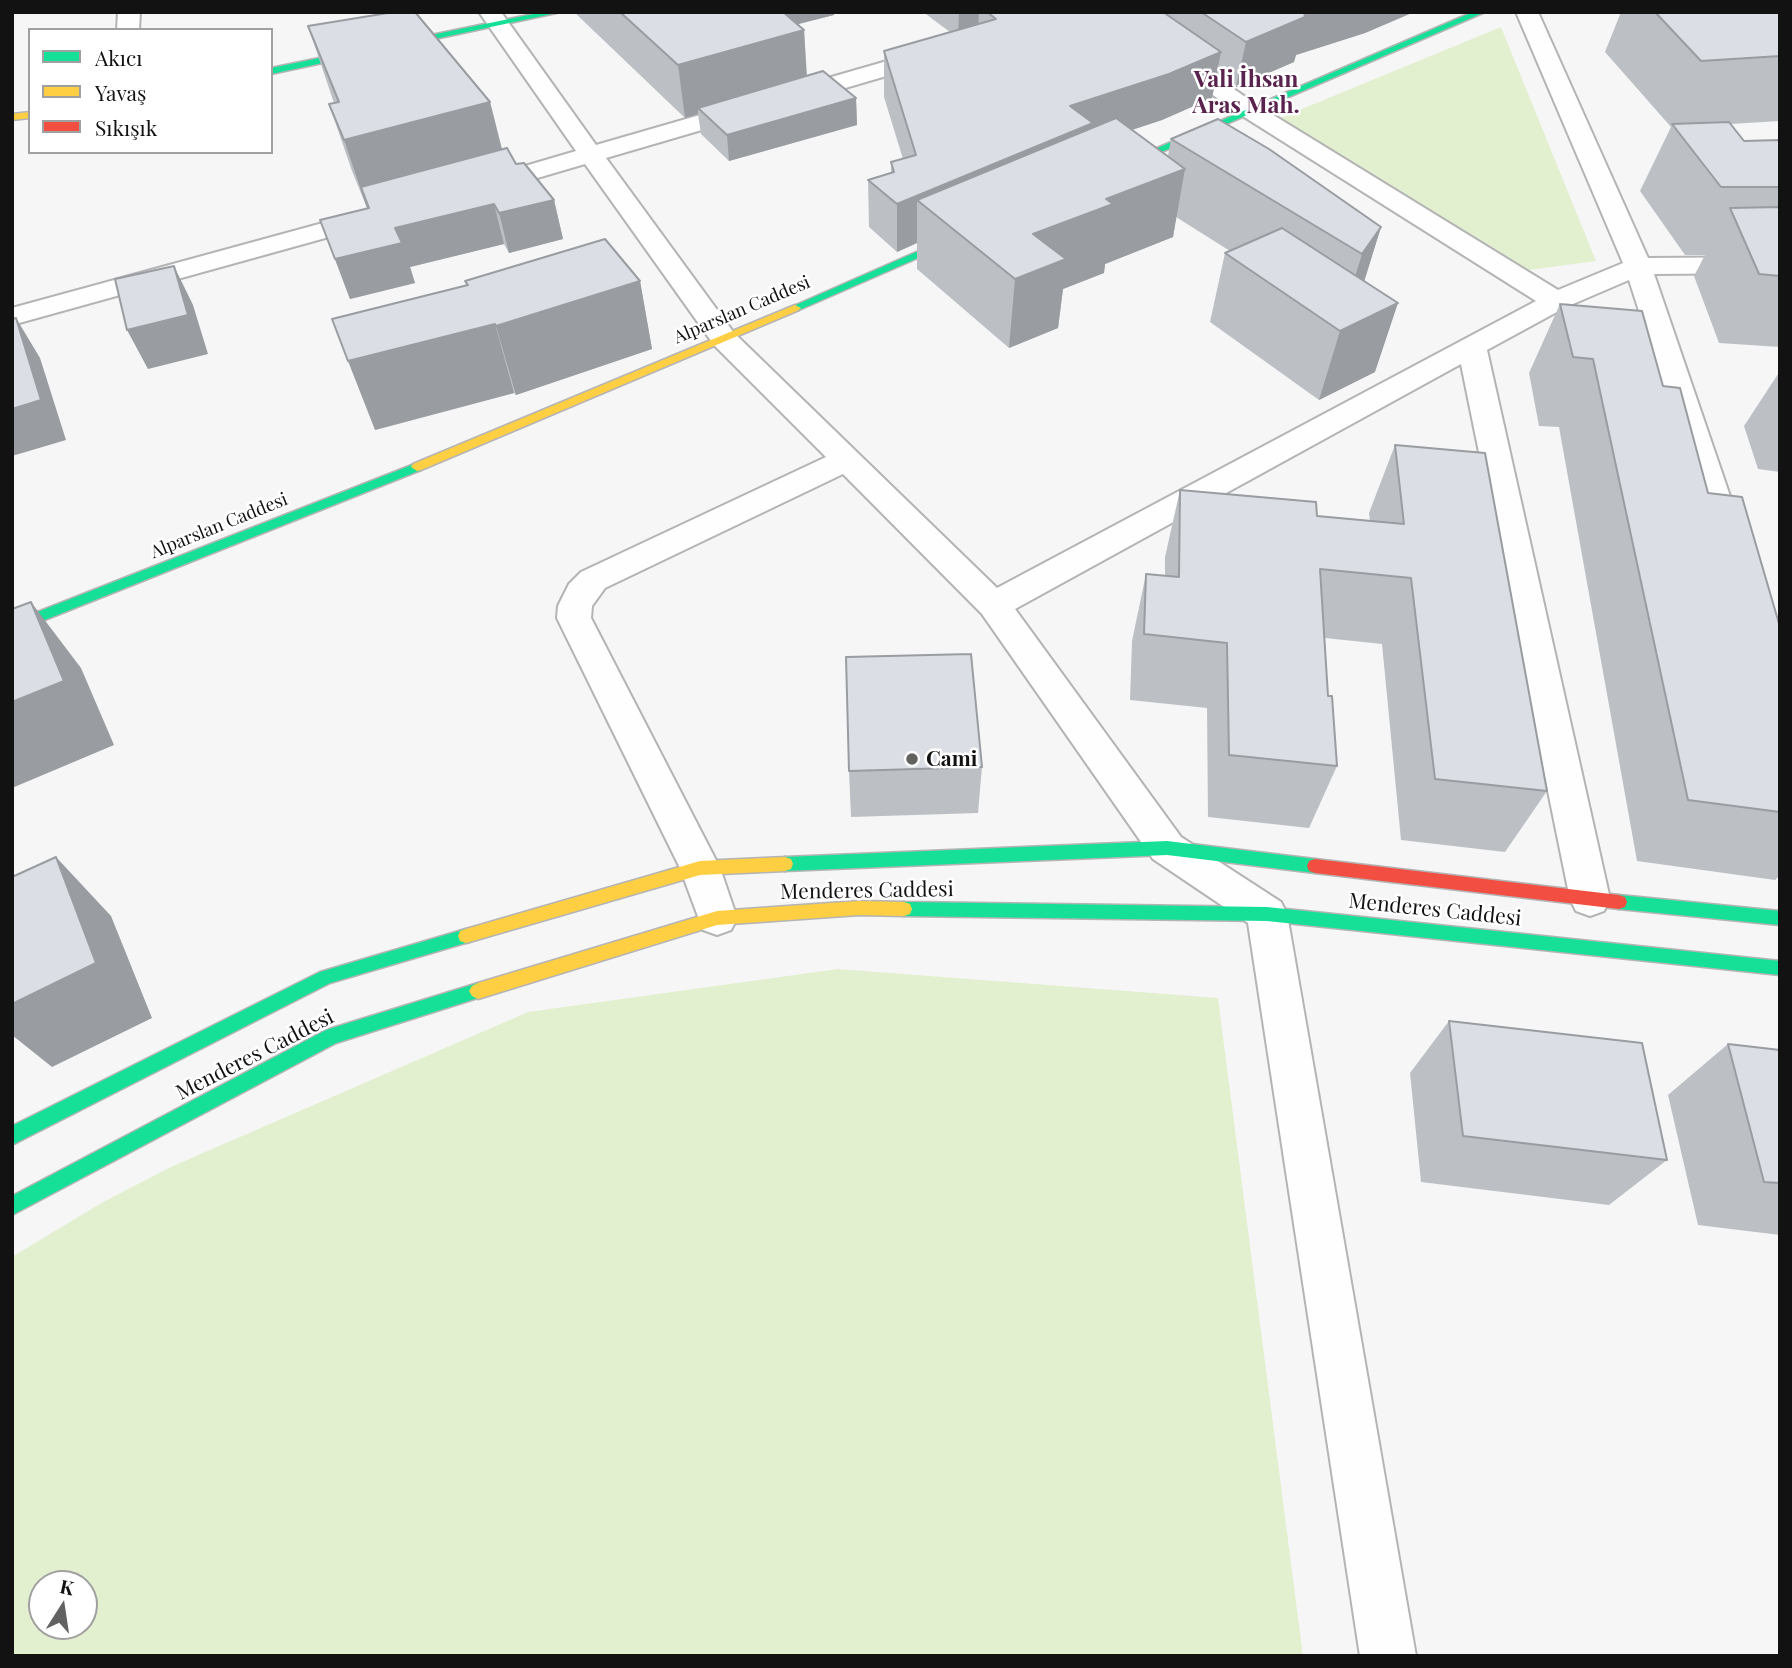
<!DOCTYPE html>
<html>
<head>
<meta charset="utf-8">
<style>
  body { margin:0 }
  #map { position:relative; width:1792px; height:1668px; overflow:hidden; background:#f6f6f7; font-family:"Playfair Display",serif }
  canvas { display:block }
  .frame { position:absolute; inset:0; border:14px solid #121213; pointer-events:none }
  .legend { position:absolute; left:28px; top:28px; width:245px; height:126px; box-sizing:border-box; background:#fff; border:2px solid #a0a0a1; margin:0; padding:9px 12px; list-style:none; font-size:21px; color:#121213 }
  .legend li { display:flex; align-items:center; gap:14px; height:35px }
  .legend b { width:35px; border:2px solid #a0a0a1 }
  .north { position:absolute; left:28px; top:1570px; width:70px; height:70px; box-sizing:border-box; background:#fff; border:2px solid #a0a0a1; border-radius:50%; rotate:12deg; font-size:19px; font-weight:700; line-height:28px; text-align:center; color:#121213 }
  .north::after { content:''; display:block; margin:auto; width:24px; height:32px; background:#626263; clip-path:polygon(50% 0,100% 100%,50% 72%,0 100%) }
</style>
</head>
<body>
<div id="map">
<canvas width="1792" height="1668"></canvas>
<div class="frame"></div>
<ul class="legend">
<li><b style="height:9px;background:#16e098"></b>Akıcı</li>
<li><b style="height:9px;background:#ffcf43"></b>Yavaş</li>
<li><b style="height:9px;background:#f24e42"></b>Sıkışık</li>
</ul>
<div class="north">K</div>
</div>
<script>
const context = document.querySelector('canvas').getContext('2d');
context.lineJoin = 'round';
function fill(path, color) {
  context.fillStyle = color;
  context.fill(path, 'evenodd');
}
function poly(rows) {
  const path = new Path2D();
  for (const r of rows) {
    path.moveTo(r[0], r[1]);
    for (let i = 2; i < r.length; i += 2) path.lineTo(r[i], r[i + 1]);
  }
  return path;
}
function stroke(path, color, width, dash) {
  context.strokeStyle = color;
  context.lineWidth = width;
  context.lineCap = dash ? 'butt' : 'round';
  context.setLineDash(dash || []);
  context.stroke(path);
}
function label(font, color, halo, rows, align = 'center') {
  context.font = font + ' "Playfair Display",serif';
  context.lineWidth = 5;
  context.setLineDash([]);
  context.textBaseline = 'middle';
  context.strokeStyle = halo;
  context.fillStyle = color;
  for (const [text, x, y, turn = 0] of rows) {
    context.save();
    context.translate(x, y);
    context.rotate((+turn || 0) * Math.PI / 180);
    context.textAlign = isNaN(turn) ? turn : align;
    if (halo) context.strokeText(text, 0, 0);
    context.fillText(text, 0, 0);
    context.restore();
  }
}
fill(poly([
  [1501,27,1596,261,1529,270,1280,118],
  [838,969,1218,998,1303,1656,12,1656,12,1257,103,1202,173,1166,528,1012],
  [42,1584,84,1584,84,1626,42,1626]
]), '#e2f0cf');
const street = poly([
  [118,12,140,12,139,30,117,30,118,12],
  [479,12,501,12,596,145,925,50,941,50,944,55,941,60,606,158,734,333,997,588,1536,301,1241,115,1096,12,1122,12,1257,105,1558,290,1623,263,1516,12,1538,12,1648,258,1780,257,1780,273,1654,274,1746,543,1742,551,1730,554,1718,551,1714,543,1629,280,1566,307,1487,350,1610,899,1604,911,1590,916,1576,911,1570,899,1461,364,1015,609,1181,837,1281,902,1287,914,1416,1656,1360,1656,1248,923,1153,859,982,614,843,474,605,588,592,606,591,618,720,868,737,918,731,930,717,935,703,930,680,868,557,618,558,606,569,584,581,572,826,457,714,345,585,164,483,194,474,191,470,186,474,181,576,151,479,12],
  [374,209,383,212,387,217,383,222,12,325,12,308,374,209]
]);
const fast = poly([
  [543,12,561,12,271,74,271,68,543,12],
  [1473,12,1485,12,1113,173,1104,171,1473,12],
  [964,231,968,232,968,236,799,310,789,308,964,231],
  [417,463,423,467,421,470,12,633,12,622,417,463],
  [1167,841,1315,859,1321,861,1323,866,1321,871,1315,873,1167,855,785,871,779,869,777,864,779,859,785,857,1167,841],
  [1619,895,1780,911,1780,925,1619,909,1613,907,1611,902,1613,897,1619,895],
  [904,902,1267,907,1780,961,1780,975,1267,921,904,916,898,914,896,909,898,904,904,902],
  [466,929,472,931,474,936,472,941,330,983,12,1145,12,1126,320,972,466,929],
  [478,983,484,986,487,991,484,996,336,1043,12,1215,12,1196,326,1030,478,983]
]);
const slow = poly([
  [30,112,30,118,12,120,12,114,30,112],
  [795,305,801,308,799,310,421,470,417,471,411,467,413,464,795,305],
  [785,857,791,859,793,864,791,869,785,871,700,875,466,943,460,941,458,936,460,931,466,929,700,861,785,857],
  [859,901,904,902,910,904,912,909,910,914,904,916,859,915,717,925,478,999,472,996,469,991,472,986,478,983,717,911,859,901]
]);
const jam = poly([
  [1315,859,1619,895,1625,897,1627,902,1625,907,1619,909,1315,873,1309,871,1307,866,1309,861,1315,859]
]);
stroke(street, '#b4b4b5', 4);
stroke(fast, '#b4b4b5', 3);
stroke(slow, '#b4b4b5', 3);
stroke(jam, '#b4b4b5', 3);
fill(street, '#fefefe');
fill(fast, '#16e098');
fill(slow, '#ffcf43');
fill(jam, '#f24e42');
fill(poly([
  [574,12,834,12,834,15,797,24,804,30,807,76,856,98,857,125,729,161,701,134,698,114,685,118],
  [923,12,1414,12,1365,33,1296,55,1294,62,1236,87,1217,74,1212,98,1162,120,1132,130,1168,156,1171,139,1381,227,1364,281,1375,372,1319,400,1210,322,1225,253,1230,251,1176,217,1173,237,1105,264,1104,273,1063,289,1058,328,1009,348,917,269,917,243,897,252,869,227,868,180,891,173,891,162,903,159,884,97,884,51,950,32],
  [1621,12,1780,12,1780,121,1730,124,1744,141,1780,140,1780,347,1719,343,1694,276,1705,255,1685,255,1640,191,1671,127,1605,52],
  [308,26,490,102,502,149,516,164,554,200,563,239,509,253,504,244,410,267,415,283,350,299,320,220,368,208,367,208,352,171,329,104,334,103],
  [465,281,640,281,652,349,516,395,514,393,375,430,466,286],
  [1560,304,1663,386,1708,493,1780,627,1780,875,1775,880,1637,861,1559,427,1539,426,1529,373],
  [1780,371,1780,472,1758,469,1744,426],
  [1395,445,1547,791,1505,852,1401,840,1382,644,1325,638,1328,696,1337,766,1309,828,1208,817,1207,708,1130,700,1132,641,1146,574,1165,576,1165,557,1180,490,1317,516,1370,521,1369,513],
  [982,767,978,813,851,817,849,771],
  [1449,1021,1667,1160,1609,1205,1421,1182,1410,1073],
  [1728,1044,1780,1050,1780,1235,1698,1225,1668,1095]
]), '#bcc0c5');
fill(poly([
  [750,12,834,12,834,15,752,36],
  [959,12,979,12,978,32,958,38],
  [1304,12,1414,12,1365,33,1296,55,1294,62,1236,87,1246,42],
  [804,30,807,82,698,108,698,114,685,118,678,65],
  [1221,52,1212,98,1162,120,917,200,917,243,897,252,897,204,1070,106],
  [856,98,857,125,729,161,727,135],
  [490,102,507,170,361,187,368,208,367,208,344,140],
  [1185,169,1173,237,1105,264,1104,273,1063,289,1058,328,1009,348,1015,279,1033,234,1106,199],
  [554,200,563,239,509,253,499,213],
  [494,204,504,244,410,267,415,283,350,299,335,259,395,228],
  [1381,227,1360,295,1341,322,1362,254],
  [174,266,193,305,208,354,148,369,127,330],
  [640,281,652,349,516,395,496,326],
  [1398,303,1375,372,1319,400,1340,331],
  [16,318,40,358,66,440,12,456,12,409],
  [495,324,514,393,375,430,348,361],
  [31,602,81,668,114,745,12,788,12,702],
  [56,857,111,916,152,1018,52,1067,12,1035,12,1004]
]), '#999ca0');
const building = poly([
  [394,12,415,12,490,102,344,140,329,104,339,102,308,26,394,12],
  [620,12,783,12,804,30,678,65,620,12],
  [987,12,1163,12,1221,52,1169,74,1070,106,1093,123,897,204,868,180,894,172,891,162,916,155,884,51,996,19,987,12],
  [1201,12,1304,12,1305,17,1246,42,1201,12],
  [1655,12,1780,12,1780,56,1701,61,1655,12],
  [823,71,856,98,727,135,698,108,823,71],
  [1116,118,1185,169,1106,199,1113,204,1033,234,1066,259,1015,279,917,200,1116,118],
  [1218,119,1269,149,1381,227,1362,254,1171,139,1218,119],
  [1729,122,1744,141,1780,140,1780,187,1721,187,1672,124,1729,122],
  [507,148,516,164,524,163,554,200,499,213,494,204,395,228,402,243,335,259,320,220,369,208,361,187,507,148],
  [1780,207,1780,276,1759,274,1730,208,1780,207],
  [1282,228,1398,303,1340,331,1225,253,1282,228],
  [605,239,640,281,496,326,495,324,348,361,332,319,468,285,465,281,605,239],
  [174,266,188,315,127,330,115,279,174,266],
  [1560,304,1642,311,1663,386,1680,388,1708,493,1742,497,1780,627,1780,812,1688,800,1593,359,1573,357,1560,304],
  [16,318,41,400,12,409,12,319,16,318],
  [1395,445,1485,453,1547,791,1435,779,1411,578,1320,569,1328,696,1332,696,1337,766,1229,755,1227,643,1144,634,1146,574,1179,577,1180,490,1316,502,1317,516,1404,524,1395,445],
  [31,602,64,681,12,702,12,609,31,602],
  [971,654,982,767,849,771,846,657,971,654],
  [56,857,96,963,12,1004,12,877,56,857],
  [1449,1021,1642,1043,1667,1160,1463,1136,1449,1021],
  [1728,1044,1780,1050,1780,1183,1764,1182,1728,1044]
]);
fill(building, '#dbdfe5');
stroke(building, '#999ca0', 2);
for (const [x, y, r, color] of [
  [912,759,7,"#626263"]
]) {
  const dot = new Path2D();
  dot.arc(x, y, r, 0, 2 * Math.PI);
  context.fillStyle = color;
  context.fill(dot);
  stroke(dot, '#fff', 2.5);
}
label('18px', '#121213', '#fff', [
  ["Alparslan Caddesi",742,310,-23],
  ["Alparslan Caddesi",219,526,-22]
]);
label('bold 21px', '#121213', '#fff', [
  ["Cami",926,759]
], 'left');
label('21px', '#121213', '#fff', [
  ["Menderes Caddesi",867,891,-1],
  ["Menderes Caddesi",1435,910,6],
  ["Menderes Caddesi",255,1055,-27]
]);
label('bold 23px', '#5a234e', '#fff', [
  ["Vali İhsan",1246,80],
  ["Aras Mah.",1246,106]
]);
</script>
</body>
</html>
